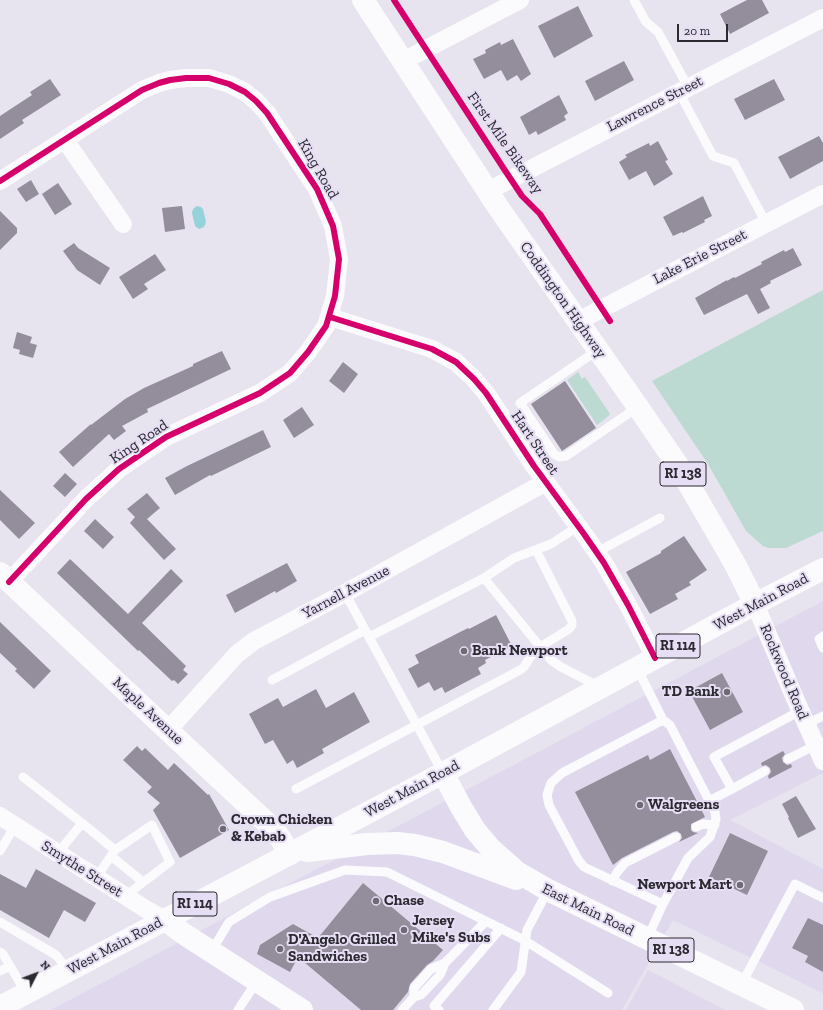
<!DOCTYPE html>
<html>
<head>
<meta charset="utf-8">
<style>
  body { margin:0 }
  #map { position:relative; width:823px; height:1010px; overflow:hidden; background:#e7e3ef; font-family:"Zilla Slab",serif }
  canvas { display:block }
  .north { position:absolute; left:16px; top:954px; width:40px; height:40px; -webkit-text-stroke:3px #e6def4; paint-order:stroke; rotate:48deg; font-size:11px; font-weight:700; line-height:16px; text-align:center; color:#2c2931 }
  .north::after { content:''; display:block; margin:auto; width:14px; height:18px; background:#2c2931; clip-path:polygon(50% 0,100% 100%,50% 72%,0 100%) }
  .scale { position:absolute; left:677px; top:24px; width:51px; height:18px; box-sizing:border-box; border:2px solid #2c2931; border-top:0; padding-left:5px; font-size:12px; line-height:14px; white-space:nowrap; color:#2c2931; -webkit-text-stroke:3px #e6def4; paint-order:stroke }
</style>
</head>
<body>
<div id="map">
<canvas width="823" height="1010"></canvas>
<div class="north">N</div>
<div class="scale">20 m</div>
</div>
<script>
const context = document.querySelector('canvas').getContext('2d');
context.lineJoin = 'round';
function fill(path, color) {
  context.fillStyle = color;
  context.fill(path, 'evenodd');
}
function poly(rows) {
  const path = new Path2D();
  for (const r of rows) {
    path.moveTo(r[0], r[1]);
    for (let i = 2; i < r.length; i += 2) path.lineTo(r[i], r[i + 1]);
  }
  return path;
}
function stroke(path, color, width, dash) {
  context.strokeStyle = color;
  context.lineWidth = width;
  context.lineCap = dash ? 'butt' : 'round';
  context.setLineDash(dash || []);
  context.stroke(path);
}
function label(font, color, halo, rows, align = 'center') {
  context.font = font + ' "Zilla Slab",serif';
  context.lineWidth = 4;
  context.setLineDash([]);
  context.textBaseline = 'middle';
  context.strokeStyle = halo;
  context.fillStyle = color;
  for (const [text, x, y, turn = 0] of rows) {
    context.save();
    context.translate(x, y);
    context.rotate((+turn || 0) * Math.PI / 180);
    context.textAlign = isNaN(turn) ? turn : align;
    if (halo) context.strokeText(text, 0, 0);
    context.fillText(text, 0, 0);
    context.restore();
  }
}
fill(poly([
  [823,601,823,728,822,729,823,733,823,773,730,820,823,869,823,993,673,920,622,1010,51,1010],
  [648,970,725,1010,626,1010]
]), '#e0d9ee');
fill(poly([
  [823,290,823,531,786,548,769,548,763,546,746,531,708,464,652,381],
  [578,372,582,379,585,377,610,414,606,418,597,425,567,380]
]), '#bcdad1');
fill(poly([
  [197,206,201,207,203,209,206,222,204,227,199,229,195,226,192,213,193,209]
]), '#96d2da');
fill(poly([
  [747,0,762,0,769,13,730,34,720,14],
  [578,6,593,36,554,58,538,26],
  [513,39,531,74,521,81,517,75,507,81,501,70,484,79,473,59,486,53,485,50,500,42,501,45],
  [624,61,634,80,595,101,585,81],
  [50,79,61,95,22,120,24,123,0,139,0,116,32,95,30,92],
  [774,79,785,100,745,120,734,99],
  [559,95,568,113,564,116,566,120,538,135,536,131,529,135,520,117],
  [819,136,823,143,823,161,790,179,778,157],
  [658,141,668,160,665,161,673,174,654,186,646,171,629,180,619,162,627,157,625,155,649,143,650,146],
  [31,180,39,194,26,202,17,189],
  [58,183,72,204,55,215,42,194],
  [703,196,712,216,704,220,705,222,683,233,682,232,673,236,663,217],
  [182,206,185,229,165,232,162,208],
  [0,211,17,228,17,233,0,250],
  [74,243,78,248,110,268,100,285,77,270,63,251],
  [793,248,802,265,770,281,771,283,760,289,770,308,758,314,747,294,704,315,695,298,727,280,727,281,734,277,735,278,762,264,761,262,784,250,785,252],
  [155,254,166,270,144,284,148,289,133,299,119,277],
  [17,332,32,337,30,343,37,345,33,358,19,354,20,350,13,348],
  [222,351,231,369,147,409,148,412,122,426,126,431,114,440,109,434,73,467,59,452,91,424,91,425,125,399,144,388,193,366,193,364],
  [343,362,358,374,344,393,329,381],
  [565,381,596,428,562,451,531,404],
  [302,407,314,425,294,438,283,420],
  [263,430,271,447,211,476,210,475,175,495,165,478,187,466],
  [65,473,77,484,65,497,53,486],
  [0,490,35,523,19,539,0,520],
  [147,493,160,508,147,519,176,549,164,560,130,523,135,517,127,509],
  [95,519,114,537,103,549,84,531],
  [684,536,707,570,689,582,691,585,675,594,678,599,650,614,626,572,661,553,661,551],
  [70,559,128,614,171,569,183,581,142,623,186,666,183,670,188,674,178,684,174,680,172,681,139,650,138,651,57,573],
  [287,563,297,581,276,593,275,591,235,613,226,595],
  [496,615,512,646,485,660,486,663,478,668,481,674,445,693,442,687,434,691,429,682,418,688,408,669,419,663,415,655,468,628,469,629],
  [0,622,51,671,34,689,15,671,17,669,0,653],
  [722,673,743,712,710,730,689,691],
  [316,689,326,708,354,692,370,722,322,749,324,753,297,768,293,760,287,764,273,740,265,744,249,714,278,698,283,707],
  [137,746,142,751,145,748,168,770,174,763,208,795,209,794,229,830,180,858,153,810,160,803,147,792,152,787,123,760],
  [670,749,705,817,691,824,691,830,693,832,698,833,679,842,682,838,681,834,677,831,673,832,622,858,613,865,575,792,648,755,650,760],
  [783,751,785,754,782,758,783,762,787,765,791,764,792,767,769,779,768,776,771,772,770,768,766,765,762,766,761,763],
  [796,796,816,829,798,838,788,818,789,817,782,804],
  [730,833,768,851,747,895,709,877],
  [36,869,96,903,85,922,64,910,49,938,0,910,0,874,26,888],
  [363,883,443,950,433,961,427,965,410,984,408,992,393,1010,361,1010,298,957,290,972,257,954,260,945,293,924,318,938],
  [808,918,823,925,823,972,805,962,808,956,792,948]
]), '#938d9c');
stroke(poly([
  [634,0,646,22,658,32,688,87],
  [679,92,713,156,734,163,766,223],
  [598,350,520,403,554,454,559,457,566,456,638,407],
  [597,552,660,518],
  [484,578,551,660,561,667,600,687],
  [345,593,443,773],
  [823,636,819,639,823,648],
  [369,637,484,578,514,558,551,544,579,526],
  [637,668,663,720,670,725,672,729,715,812,716,819,710,837,688,858,663,904,647,939],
  [272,680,365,630],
  [663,720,562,773,551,783,547,795,549,805,579,861,584,867,663,904],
  [806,724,823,716],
  [788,759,816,745],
  [23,777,82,823,58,853],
  [296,789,520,670,524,667,531,656,540,647,569,629,572,625,572,621,536,550],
  [732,789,765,771],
  [709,801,732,789,714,757,800,711],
  [82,823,115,850],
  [696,827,703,824,715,825],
  [0,851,15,826],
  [111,856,143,882],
  [96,878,115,850,152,825,170,862,125,896],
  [612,881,618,871,625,863,676,837],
  [0,922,56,955,69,971],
  [0,952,3,954,26,993],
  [211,952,229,922,270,897,345,870,387,872,524,940,608,993],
  [0,971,10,966],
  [741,985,795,884,823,898],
  [414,997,414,988,431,969,445,963],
  [238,1010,257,981],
  [402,1010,414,997,421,995,440,975,445,963,486,921],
  [439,1010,434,1006,501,928],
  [493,1010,521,972,527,930,548,890]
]), '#fbfbfd', 9);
stroke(poly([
  [403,61,520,0],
  [65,140,123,224],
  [0,181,142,90,159,83,170,80,186,78,209,78,229,84,245,92,256,101,267,113,317,189,333,226,339,259,335,296,326,326,308,352,290,373,260,393,166,437,119,469,86,499,9,582],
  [488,191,823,18],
  [330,317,432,349,456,362,474,379,486,393,534,466,584,534,604,563,628,605,655,658],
  [578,321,823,194],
  [755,604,794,696,823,761],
  [168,730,237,654,254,641,345,593,546,482],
  [0,816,144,908,165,920]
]), '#fbfbfd', 18);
stroke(poly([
  [0,573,268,824,279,836,290,854],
  [165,920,184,934,302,1010]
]), '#fbfbfd', 22);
stroke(poly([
  [443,773,461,807,475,830,491,849,517,872,548,890,793,1010],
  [307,851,367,844,397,843,415,845,443,852,516,879],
  [0,1007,443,773,755,604]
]), '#fbfbfd', 22);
stroke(poly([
  [363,0,498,207,638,407,677,464,735,564,755,604,823,569]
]), '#fbfbfd', 22);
stroke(poly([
  [394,0,504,169,522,196,540,214,610,321],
  [0,181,142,90,159,83,170,80,186,78,209,78,229,84,245,92,256,101,267,113,317,189,333,226,339,259,335,296,326,326,308,352,290,373,260,393,166,437,119,469,86,499,9,582],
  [330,317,432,349,456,362,474,379,486,393,534,466,584,534,604,563,628,605,655,658]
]), '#d6006c', 6);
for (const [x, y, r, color] of [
  [464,651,4,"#6d6a74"],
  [727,692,4,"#6d6a74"],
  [640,805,4,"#6d6a74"],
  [223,829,4,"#6d6a74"],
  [740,885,4,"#6d6a74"],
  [376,901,4,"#6d6a74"],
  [404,930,4,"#6d6a74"],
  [280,949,4,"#6d6a74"]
]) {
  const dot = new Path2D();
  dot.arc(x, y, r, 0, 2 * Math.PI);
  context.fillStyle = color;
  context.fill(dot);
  stroke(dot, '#e6def4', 1.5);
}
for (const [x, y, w] of [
  [683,474,46],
  [678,646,44],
  [195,904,44],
  [671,950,46]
]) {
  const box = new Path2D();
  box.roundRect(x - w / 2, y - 12, w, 24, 3);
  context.fillStyle = '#e6def4';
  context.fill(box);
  stroke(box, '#2c2931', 1);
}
label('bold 14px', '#2c2931', null, [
  ["RI 138",683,474],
  ["RI 114",678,646],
  ["RI 114",195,904],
  ["RI 138",671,950]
]);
label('15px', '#2c2931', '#e6def4', [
  ["Lawrence Street",655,104,-27],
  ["First Mile Bikeway",505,143,55],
  ["King Road",318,169,60],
  ["Lake Erie Street",700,257,-27],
  ["Coddington Highway",563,300,55],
  ["King Road",139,442,-34],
  ["Hart Street",535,443,56],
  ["Yarnell Avenue",346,592,-28],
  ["West Main Road",761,602,-28],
  ["Rockwood Road",784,672,67],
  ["Maple Avenue",148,711,43],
  ["West Main Road",412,789,-28],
  ["Smythe Street",82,869,32],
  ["East Main Road",588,910,26],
  ["West Main Road",115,946,-28]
]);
label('bold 15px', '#2c2931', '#e6def4', [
  ["Bank Newport",472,651],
  ["TD Bank",719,692,"right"],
  ["Walgreens",648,805],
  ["Crown Chicken",231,820],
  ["& Kebab",231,837],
  ["Newport Mart",732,885,"right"],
  ["Chase",384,901],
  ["Jersey",412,921],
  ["Mike's Subs",412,938],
  ["D'Angelo Grilled",288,940],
  ["Sandwiches",288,957]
], 'left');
</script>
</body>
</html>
